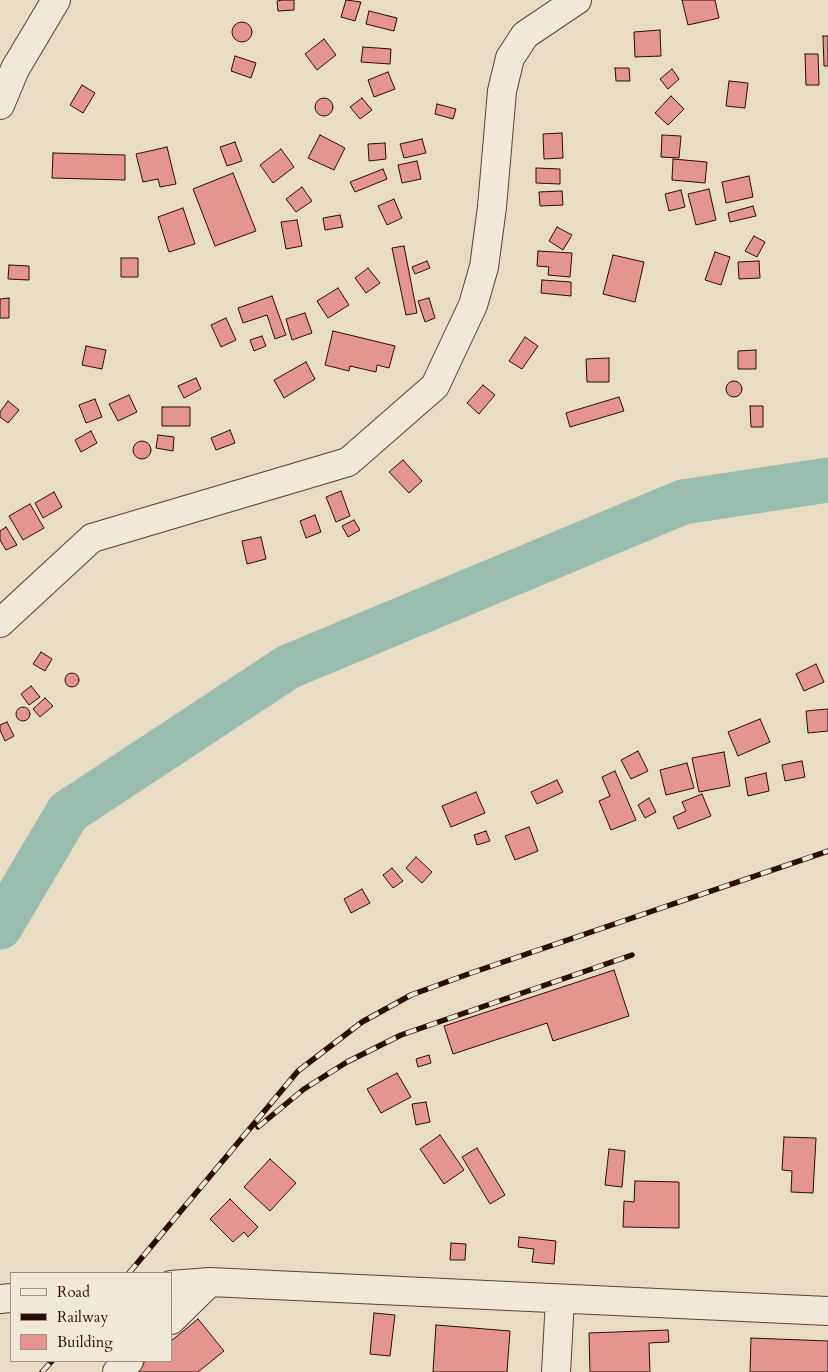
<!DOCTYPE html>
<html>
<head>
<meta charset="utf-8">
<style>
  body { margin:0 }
  #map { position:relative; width:828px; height:1372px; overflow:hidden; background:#e8dcc3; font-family:Cardo,serif }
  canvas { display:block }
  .legend { position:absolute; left:10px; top:1272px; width:162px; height:90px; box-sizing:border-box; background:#f0e8d8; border:1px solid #a19182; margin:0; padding:6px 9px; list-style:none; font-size:15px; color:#2b0e01 }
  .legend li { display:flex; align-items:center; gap:10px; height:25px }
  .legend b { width:25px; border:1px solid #a19182 }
</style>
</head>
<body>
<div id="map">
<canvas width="828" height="1372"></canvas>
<ul class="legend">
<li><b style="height:6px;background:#f0e8d8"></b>Road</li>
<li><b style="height:6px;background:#2b0e01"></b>Railway</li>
<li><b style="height:14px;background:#e4958d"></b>Building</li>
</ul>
</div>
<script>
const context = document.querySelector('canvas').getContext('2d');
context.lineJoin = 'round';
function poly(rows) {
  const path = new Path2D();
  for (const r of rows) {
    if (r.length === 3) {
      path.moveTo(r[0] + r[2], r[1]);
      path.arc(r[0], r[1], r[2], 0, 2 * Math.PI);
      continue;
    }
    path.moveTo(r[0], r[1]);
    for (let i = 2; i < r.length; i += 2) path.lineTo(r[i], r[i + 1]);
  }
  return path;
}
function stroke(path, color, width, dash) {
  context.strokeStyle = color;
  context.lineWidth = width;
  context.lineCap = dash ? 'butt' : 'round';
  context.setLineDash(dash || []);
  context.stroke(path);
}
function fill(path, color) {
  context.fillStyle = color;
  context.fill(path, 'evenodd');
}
stroke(poly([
  [0,927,68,812,288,667,683,502,828,480]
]), '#98bcae', 45);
const building = poly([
  [282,0,294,0,294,10,278,11,277,1,282,0],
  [346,0,361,2,355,21,341,17,346,0],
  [682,0,715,0,719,18,688,25,682,0],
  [369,11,397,18,394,31,366,24,369,11],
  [242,32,10],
  [660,30,661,56,635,57,634,32,660,30],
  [823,36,828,36,828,66,824,66,823,36],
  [324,39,336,55,317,70,305,54,324,39],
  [363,47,391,49,390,64,361,62,363,47],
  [805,54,818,54,819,85,806,85,805,54],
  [235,56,256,63,251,78,231,71,235,56],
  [615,68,629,68,630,81,616,81,615,68],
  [672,69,679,79,668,89,660,79,672,69],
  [388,72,395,89,374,97,368,80,388,72],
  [729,81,748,83,745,108,726,106,729,81],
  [82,85,95,93,83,113,70,105,82,85],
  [671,96,684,109,668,125,655,113,671,96],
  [324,107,9],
  [362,98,372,110,360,119,350,107,362,98],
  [437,104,456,109,453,119,435,114,437,104],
  [562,133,563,158,544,159,543,134,562,133],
  [320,135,345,148,334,170,308,158,320,135],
  [662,135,681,136,679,158,661,157,662,135],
  [422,139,426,153,404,158,400,144,422,139],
  [235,142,242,161,227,166,220,147,235,142],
  [385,143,386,159,369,161,368,144,385,143],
  [167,147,176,184,160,187,158,179,143,182,136,154,167,147],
  [281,149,294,167,273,183,260,165,281,149],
  [53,153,125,155,125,180,52,178,53,153],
  [673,159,707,162,705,183,672,180,673,159],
  [417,161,421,179,402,183,398,165,417,161],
  [536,168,560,169,560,184,536,183,536,168],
  [383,169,387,179,355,192,350,182,383,169],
  [233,173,256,231,215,246,193,189,233,173],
  [749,176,753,197,726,203,722,182,749,176],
  [302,187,312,201,296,212,286,199,302,187],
  [709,189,716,220,696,225,688,194,709,189],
  [681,190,685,207,669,211,665,194,681,190],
  [562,191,563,205,540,206,539,192,562,191],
  [394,199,402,218,387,225,378,206,394,199],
  [753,206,756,216,730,222,728,213,753,206],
  [183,208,195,244,169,252,158,217,183,208],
  [340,215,343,227,325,230,323,218,340,215],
  [297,220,302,246,286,249,281,222,297,220],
  [557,227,572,235,563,250,549,241,557,227],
  [754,236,765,242,757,257,745,251,754,236],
  [404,246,417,313,406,315,392,248,404,246],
  [538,251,572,253,570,277,548,275,549,267,537,266,538,251],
  [715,252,730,257,721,285,705,280,715,252],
  [613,255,644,262,635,302,603,294,613,255],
  [121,258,138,258,138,277,121,277,121,258],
  [427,261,430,268,415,274,412,267,427,261],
  [759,261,760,278,739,279,738,262,759,261],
  [9,265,29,266,29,280,8,279,9,265],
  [368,268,380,283,366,293,355,278,368,268],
  [542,280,571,282,571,296,541,293,542,280],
  [338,288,349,305,328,318,317,301,338,288],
  [272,296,286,335,275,339,267,315,243,323,238,308,272,296],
  [9,298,9,318,0,318,0,299,9,298],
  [429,298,435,318,425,322,418,301,429,298],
  [305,313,312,333,292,340,286,319,305,313],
  [226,318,236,340,221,347,211,325,226,318],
  [333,331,395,346,389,368,377,365,376,372,350,366,349,371,325,365,333,331],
  [262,336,266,346,254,351,250,340,262,336],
  [525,337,538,346,522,369,509,361,525,337],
  [86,346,106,350,102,369,82,365,86,346],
  [756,350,756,369,738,369,738,351,756,350],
  [609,358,609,382,587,382,586,359,609,358],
  [306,362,315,379,284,398,274,380,306,362],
  [196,378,201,389,184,398,178,386,196,378],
  [734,389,8],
  [483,385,495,395,479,414,467,403,483,385],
  [129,395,137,412,118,421,109,404,129,395],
  [619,397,624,411,570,427,566,413,619,397],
  [95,399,102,417,86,423,79,405,95,399],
  [8,401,19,410,8,423,0,417,0,412,8,401],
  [750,406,763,406,763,427,751,427,750,406],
  [162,407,190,407,190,426,162,426,162,407],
  [230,430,235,443,216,450,211,438,230,430],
  [91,431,97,443,81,452,75,440,91,431],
  [158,435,174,437,173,451,156,448,158,435],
  [142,450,9],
  [403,460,422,481,409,493,389,472,403,460],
  [341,491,350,516,336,522,326,497,341,491],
  [54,492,62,507,43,518,35,503,54,492],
  [30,504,44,528,23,540,9,516,30,504],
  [315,515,321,532,306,538,300,521,315,515],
  [354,520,360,530,348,537,342,526,354,520],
  [6,527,17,545,6,550,0,540,0,531,6,527],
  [261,537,266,559,247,564,242,541,261,537],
  [41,652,52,659,45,671,33,664,41,652],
  [816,664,824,682,804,691,796,674,816,664],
  [72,680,7],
  [31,686,40,697,29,705,21,694,31,686],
  [45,698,53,706,40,717,33,709,45,698],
  [23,714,7],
  [828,709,828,731,808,733,806,711,828,709],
  [760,719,770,742,738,756,728,732,760,719],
  [7,722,14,736,5,741,0,730,0,725,7,722],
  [638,751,648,771,631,779,621,760,638,751],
  [724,752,730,786,699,792,692,758,724,752],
  [802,761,805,777,785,781,782,765,802,761],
  [687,763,694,788,666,795,660,770,687,763],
  [615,771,636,820,611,830,599,801,610,796,602,777,615,771],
  [766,773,769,791,748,796,745,778,766,773],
  [557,780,563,792,537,804,531,792,557,780],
  [476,792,485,813,451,827,442,806,476,792],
  [702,794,711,816,678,829,673,817,686,811,682,802,702,794],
  [649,798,656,812,645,818,638,805,649,798],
  [529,827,538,851,515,860,505,836,529,827],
  [486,831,490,841,477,845,474,835,486,831],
  [416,857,432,872,422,883,406,868,416,857],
  [392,868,403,881,393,888,383,875,392,868],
  [362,889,370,903,351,913,344,899,362,889],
  [614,970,629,1016,553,1041,547,1023,453,1054,444,1026,614,970],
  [429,1055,431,1063,418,1067,416,1059,429,1055],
  [397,1073,411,1097,381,1113,367,1089,397,1073],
  [426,1102,430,1122,416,1125,412,1104,426,1102],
  [440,1135,464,1170,444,1184,420,1149,440,1135],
  [784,1137,816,1138,813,1193,791,1192,792,1171,782,1170,784,1137],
  [477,1148,505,1195,490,1204,462,1157,477,1148],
  [609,1149,625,1151,622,1187,605,1185,609,1149],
  [270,1159,296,1183,270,1211,244,1187,270,1159],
  [635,1181,679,1182,679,1228,623,1227,624,1201,634,1202,635,1181],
  [230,1199,258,1227,248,1237,244,1232,233,1242,210,1219,230,1199],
  [519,1237,556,1241,554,1264,532,1262,534,1249,518,1247,519,1237],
  [451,1243,466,1244,465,1260,450,1260,451,1243],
  [374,1313,395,1315,390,1356,370,1354,374,1313],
  [198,1319,224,1351,198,1372,133,1372,146,1361,171,1361,171,1341,198,1319],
  [436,1325,510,1331,507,1372,433,1372,436,1325],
  [668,1330,669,1342,649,1343,650,1372,590,1372,589,1333,668,1330],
  [751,1338,828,1341,828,1372,750,1372,751,1338]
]);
fill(building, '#e4958d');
stroke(building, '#2b0e01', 1);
const minor = poly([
  [0,105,15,69,56,0],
  [0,623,92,538,348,462,435,386,473,305,484,267,492,207,502,91,510,58,525,35,577,0],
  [171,1285,210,1282,828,1311],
  [0,1299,11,1298],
  [171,1320,210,1282],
  [117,1372,129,1361],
  [556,1372,560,1299]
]);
stroke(minor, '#5a4232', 30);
stroke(minor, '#f0e8d8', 28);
const rail = poly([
  [258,1127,304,1089,347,1062,401,1035,632,955],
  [129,1273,298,1071,362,1022,411,995,471,973,828,851],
  [42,1372,52,1361]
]);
stroke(rail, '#2b0e01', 5.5);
stroke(rail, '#f0e8d8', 4, [11]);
</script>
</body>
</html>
